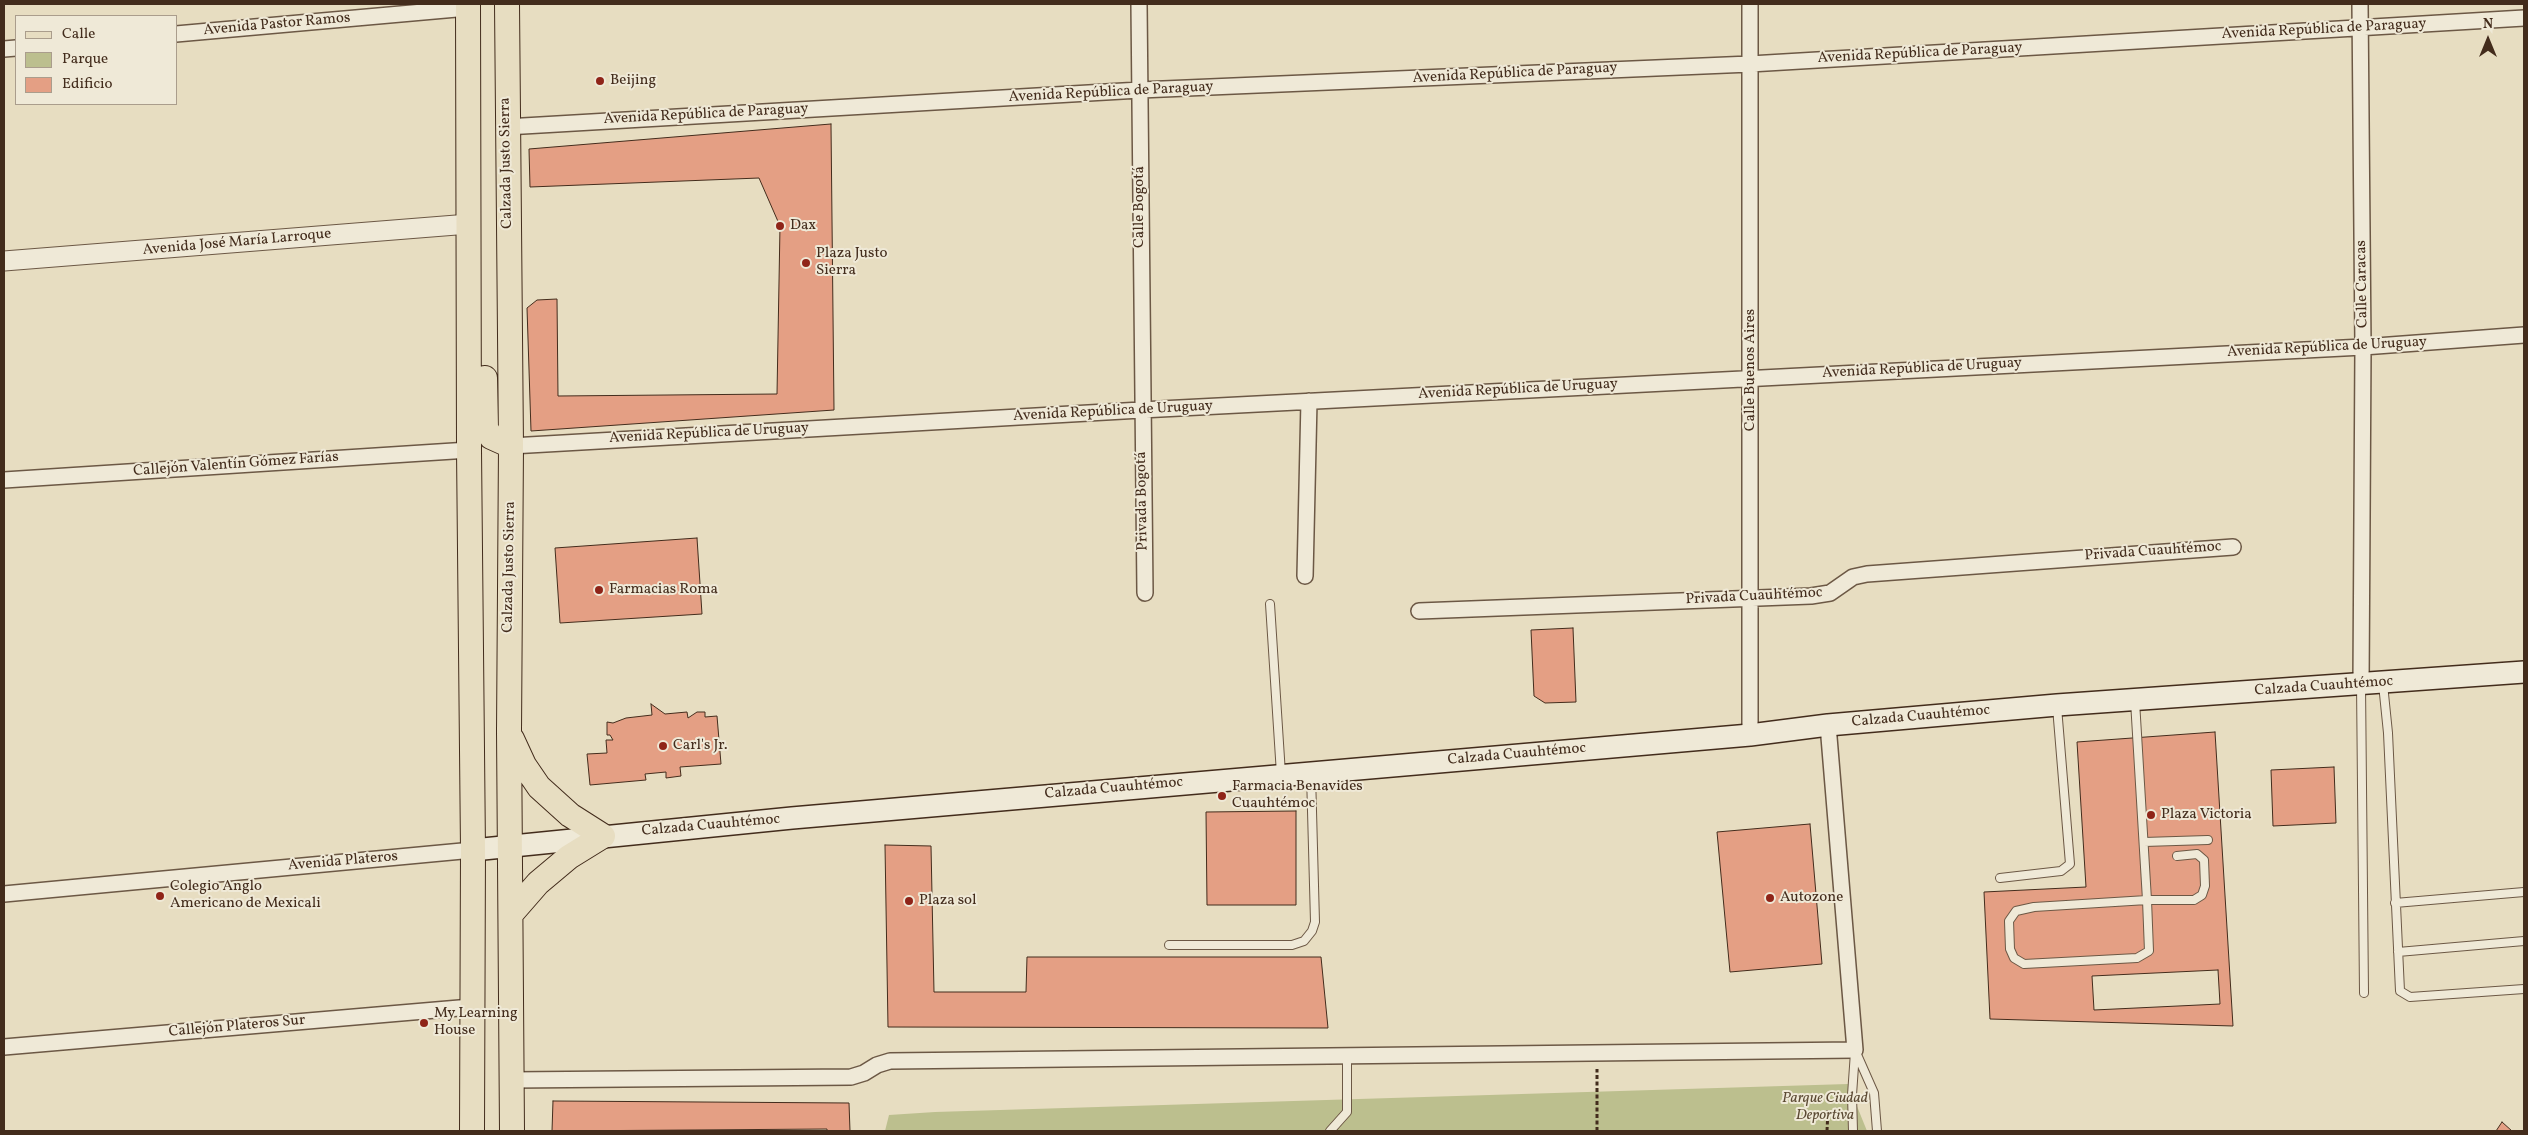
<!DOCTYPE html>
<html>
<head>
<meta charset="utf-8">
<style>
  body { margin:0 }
  #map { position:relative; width:2528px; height:1135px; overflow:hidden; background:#e7ddc1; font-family:Vollkorn,serif }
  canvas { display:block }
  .frame { position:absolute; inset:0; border:5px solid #432c1c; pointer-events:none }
  .legend { position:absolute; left:15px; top:15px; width:162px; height:90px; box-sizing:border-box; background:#efe9d7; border:1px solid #aa9d8c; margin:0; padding:6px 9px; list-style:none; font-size:15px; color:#432c1c }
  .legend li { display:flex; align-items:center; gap:10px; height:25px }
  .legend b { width:25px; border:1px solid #aa9d8c }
  .north { position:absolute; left:2463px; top:15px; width:50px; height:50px; -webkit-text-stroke:4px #efe9d7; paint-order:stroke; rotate:0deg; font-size:14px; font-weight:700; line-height:20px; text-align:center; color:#432c1c }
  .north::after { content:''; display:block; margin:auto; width:18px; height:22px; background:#432c1c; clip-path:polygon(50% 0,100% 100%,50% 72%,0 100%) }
</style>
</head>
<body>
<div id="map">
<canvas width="2528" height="1135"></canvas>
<div class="frame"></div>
<ul class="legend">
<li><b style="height:6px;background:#e7ddc1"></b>Calle</li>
<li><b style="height:14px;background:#bcbf8e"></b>Parque</li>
<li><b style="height:14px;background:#e49f84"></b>Edificio</li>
</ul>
<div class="north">N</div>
</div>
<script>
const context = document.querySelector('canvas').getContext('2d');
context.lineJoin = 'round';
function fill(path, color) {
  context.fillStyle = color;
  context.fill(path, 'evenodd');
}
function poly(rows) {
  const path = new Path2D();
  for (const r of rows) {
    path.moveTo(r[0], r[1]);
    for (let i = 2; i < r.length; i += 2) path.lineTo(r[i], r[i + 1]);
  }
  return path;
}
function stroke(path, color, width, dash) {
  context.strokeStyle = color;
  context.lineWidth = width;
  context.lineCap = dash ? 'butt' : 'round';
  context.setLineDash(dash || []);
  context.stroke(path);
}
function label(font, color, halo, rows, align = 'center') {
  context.font = font + ' Vollkorn,serif';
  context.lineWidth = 4;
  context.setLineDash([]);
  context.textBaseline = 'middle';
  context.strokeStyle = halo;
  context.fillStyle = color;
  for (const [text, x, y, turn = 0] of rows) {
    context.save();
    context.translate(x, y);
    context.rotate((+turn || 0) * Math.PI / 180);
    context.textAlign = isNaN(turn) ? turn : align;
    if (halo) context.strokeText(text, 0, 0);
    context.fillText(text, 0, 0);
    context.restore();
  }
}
fill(poly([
  [1848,1084,1867,1131,885,1131,889,1115,935,1112]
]), '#bcbf8e');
const building = poly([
  [831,124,834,410,531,431,527,308,537,300,557,299,558,396,777,394,780,226,759,178,530,187,529,149,831,124],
  [697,538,702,614,560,623,555,548,697,538],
  [1573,628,1576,702,1545,703,1534,696,1531,630,1573,628],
  [651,704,665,714,687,712,688,718,697,712,705,712,705,717,717,716,721,764,680,767,681,776,666,778,666,772,645,774,646,780,590,785,587,754,607,753,606,740,613,740,610,735,607,735,607,722,613,723,626,718,652,715,651,704],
  [2215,732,2233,1026,1990,1019,1984,892,2086,887,2077,742,2215,732],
  [2334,767,2336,823,2273,826,2271,770,2334,767],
  [1296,811,1296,905,1207,905,1206,812,1296,811],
  [1810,824,1822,964,1730,972,1717,832,1810,824],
  [885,845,931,846,934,992,1026,992,1027,957,1321,957,1328,1028,888,1027,885,845],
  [2218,970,2220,1004,2094,1010,2092,976,2218,970],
  [553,1101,849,1103,850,1131,827,1131,827,1129,552,1131,553,1101],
  [2502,1122,2512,1131,2496,1131,2502,1122]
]);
fill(building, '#e49f84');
stroke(building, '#432c1c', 1);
const service = poly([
  [1270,604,1281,774],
  [2361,684,2364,993],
  [2383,684,2388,733,2400,991,2410,997,2524,989],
  [2135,701,2147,900,2149,951,2137,958,2024,964,2014,958,2010,949,2009,921,2016,911,2034,907,2147,900,2194,900,2202,895,2205,886,2204,860,2197,854,2177,856],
  [2144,842,2208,840],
  [2000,878,2061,871,2070,864,2057,707],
  [2395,903,2524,892],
  [1169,945,1292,945,1304,941,1312,931,1315,922,1311,774],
  [2398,952,2524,941],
  [1855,1050,1874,1093,1877,1131],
  [1330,1131,1347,1112,1347,1056],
  [1853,1131,1852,1095,1855,1052]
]);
const minor = poly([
  [1139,4,1145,593],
  [2360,4,2363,347,2361,684],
  [176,34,468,8],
  [4,49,16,48],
  [506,127,1140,90,1750,64,2524,18],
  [511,446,1141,410,2363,347,2524,335],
  [4,480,469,450],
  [1305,576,1309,401],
  [1419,611,1811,596,1830,593,1853,577,1867,574,2233,547],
  [1750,735,1750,4],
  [4,894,473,850],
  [4,1047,471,1007],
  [512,1080,851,1077,864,1073,877,1065,890,1061,1855,1050,1828,725]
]);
const tertiary = poly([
  [4,261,469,224]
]);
const secondary = poly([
  [473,850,792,818,1750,735,1828,725,2057,705,2524,672]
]);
const primary = poly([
  [468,4,469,450,473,850,472,1131],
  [507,4,511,446,509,731,512,1131],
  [485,378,486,428,491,437,511,446],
  [511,914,538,883,569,857,603,836,570,815,539,787,524,765,512,739]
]);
stroke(service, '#6c5845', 10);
stroke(minor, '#6c5845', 18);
stroke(tertiary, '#6c5845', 21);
stroke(secondary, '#432c1c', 24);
stroke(primary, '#432c1c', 26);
stroke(poly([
  [1597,1131,1597,1069],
  [1827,1131,1828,1110]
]), '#432c1c', 3, [4, 2.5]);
stroke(service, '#efe9d7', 8);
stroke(minor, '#efe9d7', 15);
stroke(tertiary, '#efe9d7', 19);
stroke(secondary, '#efe9d7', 21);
stroke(primary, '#e7ddc1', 24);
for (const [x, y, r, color] of [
  [600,81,5,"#8f2418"],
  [780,226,5,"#8f2418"],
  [806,263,5,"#8f2418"],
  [599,590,5,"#8f2418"],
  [663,746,5,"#8f2418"],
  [1222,796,5,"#8f2418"],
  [2151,815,5,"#8f2418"],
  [160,896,5,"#8f2418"],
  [1770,898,5,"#8f2418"],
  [909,901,5,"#8f2418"],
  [424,1023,5,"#8f2418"]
]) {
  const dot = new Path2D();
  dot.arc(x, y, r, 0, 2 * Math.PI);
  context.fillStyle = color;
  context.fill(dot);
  stroke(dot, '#efe9d7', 2);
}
label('15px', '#432c1c', '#efe9d7', [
  ["Avenida Pastor Ramos",277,25,-5],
  ["Avenida República de Paraguay",2324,30,-3],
  ["Avenida República de Paraguay",1920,54,-3],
  ["Avenida República de Paraguay",1515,74,-3],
  ["Avenida República de Paraguay",1111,93,-3],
  ["Avenida República de Paraguay",706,115,-3],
  ["Calzada Justo Sierra",507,163,-91],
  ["Calle Bogotá",1140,207,-90],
  ["Avenida José María Larroque",237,243,-5],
  ["Calle Caracas",2363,284,-91],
  ["Avenida República de Uruguay",2327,348,-3],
  ["Avenida República de Uruguay",1922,369,-3],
  ["Calle Buenos Aires",1751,370,-90],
  ["Avenida República de Uruguay",1518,390,-3],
  ["Avenida República de Uruguay",1113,412,-3],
  ["Avenida República de Uruguay",709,434,-3],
  ["Callejón Valentín Gómez Farías",236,465,-4],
  ["Privada Bogotá",1143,501,-91],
  ["Privada Cuauhtémoc",2153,552,-4],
  ["Calzada Justo Sierra",510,567,-89],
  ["Privada Cuauhtémoc",1754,597,-3],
  ["Calzada Cuauhtémoc",2324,687,-4],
  ["Calzada Cuauhtémoc",1921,717,-5],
  ["Calzada Cuauhtémoc",1517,755,-5],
  ["Calzada Cuauhtémoc",1114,789,-5],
  ["Calzada Cuauhtémoc",711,826,-5],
  ["Avenida Plateros",343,862,-5],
  ["Callejón Plateros Sur",237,1027,-5]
]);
label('15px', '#432c1c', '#efe9d7', [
  ["Beijing",610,81],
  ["Dax",790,226],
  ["Plaza Justo",816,254],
  ["Sierra",816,271],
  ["Farmacias Roma",609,590],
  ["Carl's Jr.",673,746],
  ["Farmacia Benavides",1232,787],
  ["Cuauhtémoc",1232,804],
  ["Plaza Victoria",2161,815],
  ["Colegio Anglo",170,887],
  ["Americano de Mexicali",170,904],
  ["Autozone",1780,898],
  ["Plaza sol",919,901],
  ["My Learning",434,1014],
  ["House",434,1031]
], 'left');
label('italic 15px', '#5b4933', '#efe9d7', [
  ["Parque Ciudad",1825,1099],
  ["Deportiva",1825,1116]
]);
</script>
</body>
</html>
